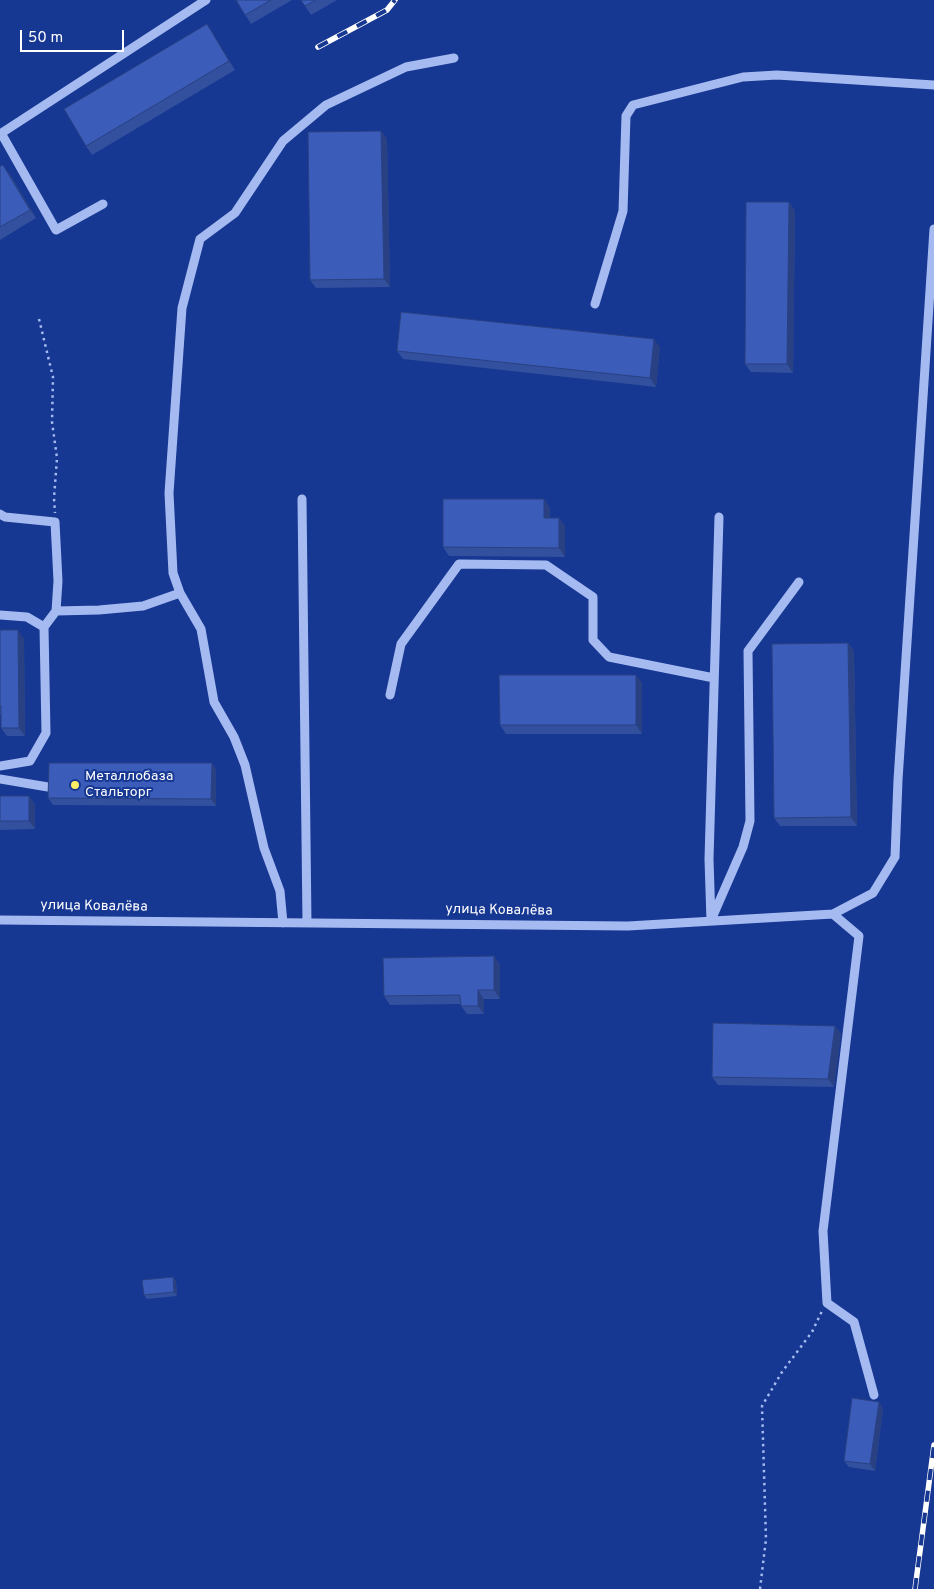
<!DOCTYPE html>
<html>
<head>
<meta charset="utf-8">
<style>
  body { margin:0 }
  #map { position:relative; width:934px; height:1589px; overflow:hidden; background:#163792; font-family:Overpass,sans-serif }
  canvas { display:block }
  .scale { position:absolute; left:20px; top:30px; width:104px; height:22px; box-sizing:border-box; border:2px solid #fff; border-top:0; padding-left:6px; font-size:15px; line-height:18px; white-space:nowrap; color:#fff; -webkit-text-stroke:4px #163792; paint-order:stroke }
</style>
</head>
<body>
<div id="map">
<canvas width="934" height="1589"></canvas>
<div class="scale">50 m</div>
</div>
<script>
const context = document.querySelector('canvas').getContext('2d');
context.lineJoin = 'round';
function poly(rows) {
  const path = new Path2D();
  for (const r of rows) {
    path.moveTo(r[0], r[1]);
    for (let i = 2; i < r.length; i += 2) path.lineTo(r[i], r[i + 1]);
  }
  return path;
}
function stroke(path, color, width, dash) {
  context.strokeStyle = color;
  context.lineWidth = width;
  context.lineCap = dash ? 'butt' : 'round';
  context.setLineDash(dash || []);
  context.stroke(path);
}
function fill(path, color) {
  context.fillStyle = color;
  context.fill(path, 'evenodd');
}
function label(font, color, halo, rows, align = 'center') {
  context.font = font + ' Overpass,sans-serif';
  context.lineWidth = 4;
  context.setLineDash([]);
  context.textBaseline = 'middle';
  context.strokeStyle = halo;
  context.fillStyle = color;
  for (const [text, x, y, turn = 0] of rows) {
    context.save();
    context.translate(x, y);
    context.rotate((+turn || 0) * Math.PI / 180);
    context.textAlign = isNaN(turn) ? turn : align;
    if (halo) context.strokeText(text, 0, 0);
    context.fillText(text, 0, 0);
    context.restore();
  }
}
stroke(poly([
  [39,319,53,377,52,422,57,458,54,498,55,513],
  [760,1589,766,1539,762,1406,782,1372,812,1332,822,1311]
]), '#a5baf1', 2.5, [2.5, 4]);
stroke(poly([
  [1,133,56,230,103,204],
  [0,134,206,0],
  [595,304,623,211,626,116,633,105,743,77,777,75,934,85],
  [302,499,307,923],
  [0,514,5,517,55,522,58,581,56,611],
  [0,615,27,617,44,627],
  [390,695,401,644,459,564,546,565,593,597,593,640,609,657,714,678],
  [0,766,30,761,46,733,44,627,56,611,99,610,143,606,180,593],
  [0,779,48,787],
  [833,914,859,936,823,1231,827,1303,854,1322,874,1395],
  [712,918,743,847,750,821,748,651,799,582],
  [0,920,628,926,833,914,873,893,895,857,898,780,934,229],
  [711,921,709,859,719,517],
  [283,923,280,891,264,848,245,765,234,737,214,702,201,629,180,593,173,573,169,493,182,308,200,239,235,213,283,141,326,105,406,67,454,58]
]), '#a5baf1', 9);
const rail = poly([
  [318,47,387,10,395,0],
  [915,1589,934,1445]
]);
stroke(rail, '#fff', 5.5);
stroke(rail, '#163792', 4, [11]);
fill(poly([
  [236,0,292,0,251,24],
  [301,0,337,0,311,15],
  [207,24,235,70,92,155,86,146],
  [381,131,387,139,390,287,316,288,310,280],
  [0,166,9,173,36,218,0,240],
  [789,202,795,211,793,373,751,372,745,364],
  [660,347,656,387,403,359,397,351],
  [544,499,550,508,550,518,559,518,565,526,565,557,449,556,443,547],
  [0,630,24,639,25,736,7,736,1,728,1,714,0,714],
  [848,643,854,651,857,826,780,826,774,818],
  [642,683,642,734,506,734,500,725],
  [212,763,216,770,216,806,53,805,48,798],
  [0,796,29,796,35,805,35,829,0,830],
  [494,956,500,965,500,999,484,999,484,1014,467,1014,461,1006,461,1004,390,1005,384,996],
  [835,1026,841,1034,834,1087,718,1085,712,1077],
  [173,1277,176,1281,177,1296,147,1299,144,1295],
  [879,1402,883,1409,875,1471,849,1467,844,1461]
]), '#33509f');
fill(poly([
  [207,24,213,33,235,70,229,61],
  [381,131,387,139,390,287,384,279],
  [3,165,9,173,36,218,30,210],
  [789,202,795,211,793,373,787,364],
  [654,339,660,347,656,387,650,378],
  [544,499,550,508,550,526,544,518],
  [559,518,565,526,565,557,559,548],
  [18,630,24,639,25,736,19,728],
  [848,643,854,651,857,826,851,817],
  [636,675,642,683,642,734,636,725],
  [212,763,216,770,216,806,211,799],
  [29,796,35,805,35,829,29,821],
  [494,956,500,965,500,999,494,990],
  [478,990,484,999,484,1014,478,1006],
  [835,1026,841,1034,834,1087,828,1079],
  [173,1277,176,1281,177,1296,174,1292],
  [879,1402,883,1409,875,1471,870,1464]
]), '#294182');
const building = poly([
  [236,0,271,0,245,15,236,0],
  [301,0,316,0,305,6,301,0],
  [207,24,229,61,86,146,64,109,207,24],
  [381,131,384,279,310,280,308,132,381,131],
  [3,165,30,210,0,227,0,166,3,165],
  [746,202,789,202,787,364,745,364,746,202],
  [401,312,654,339,650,378,397,351,401,312],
  [443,499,544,499,544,518,559,518,559,548,443,547,443,499],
  [0,630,18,630,19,728,1,728,1,706,0,706,0,630],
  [848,643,851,817,774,818,772,644,848,643],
  [499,675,636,675,636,725,500,725,499,675],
  [49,763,212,763,211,799,48,798,49,763],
  [0,796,29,796,29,821,0,821,0,796],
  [494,956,494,990,478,990,478,1006,461,1006,460,995,384,996,383,958,494,956],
  [713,1023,835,1026,828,1079,712,1077,713,1023],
  [173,1277,174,1292,144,1295,142,1280,173,1277],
  [852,1398,879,1402,870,1464,844,1461,852,1398]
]);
fill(building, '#3b5db9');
stroke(building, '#294182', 1);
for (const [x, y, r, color] of [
  [75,785,5,"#ffed65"]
]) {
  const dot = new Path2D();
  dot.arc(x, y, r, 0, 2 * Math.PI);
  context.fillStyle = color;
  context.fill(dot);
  stroke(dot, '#163792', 2);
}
label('14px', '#fff', '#163792', [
  ["Металлобаза",85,777],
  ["Стальторг",85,793]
], 'left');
label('14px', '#fff', '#163792', [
  ["улица Ковалёва",94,907,1],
  ["улица Ковалёва",499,911,1]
]);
</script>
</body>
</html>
